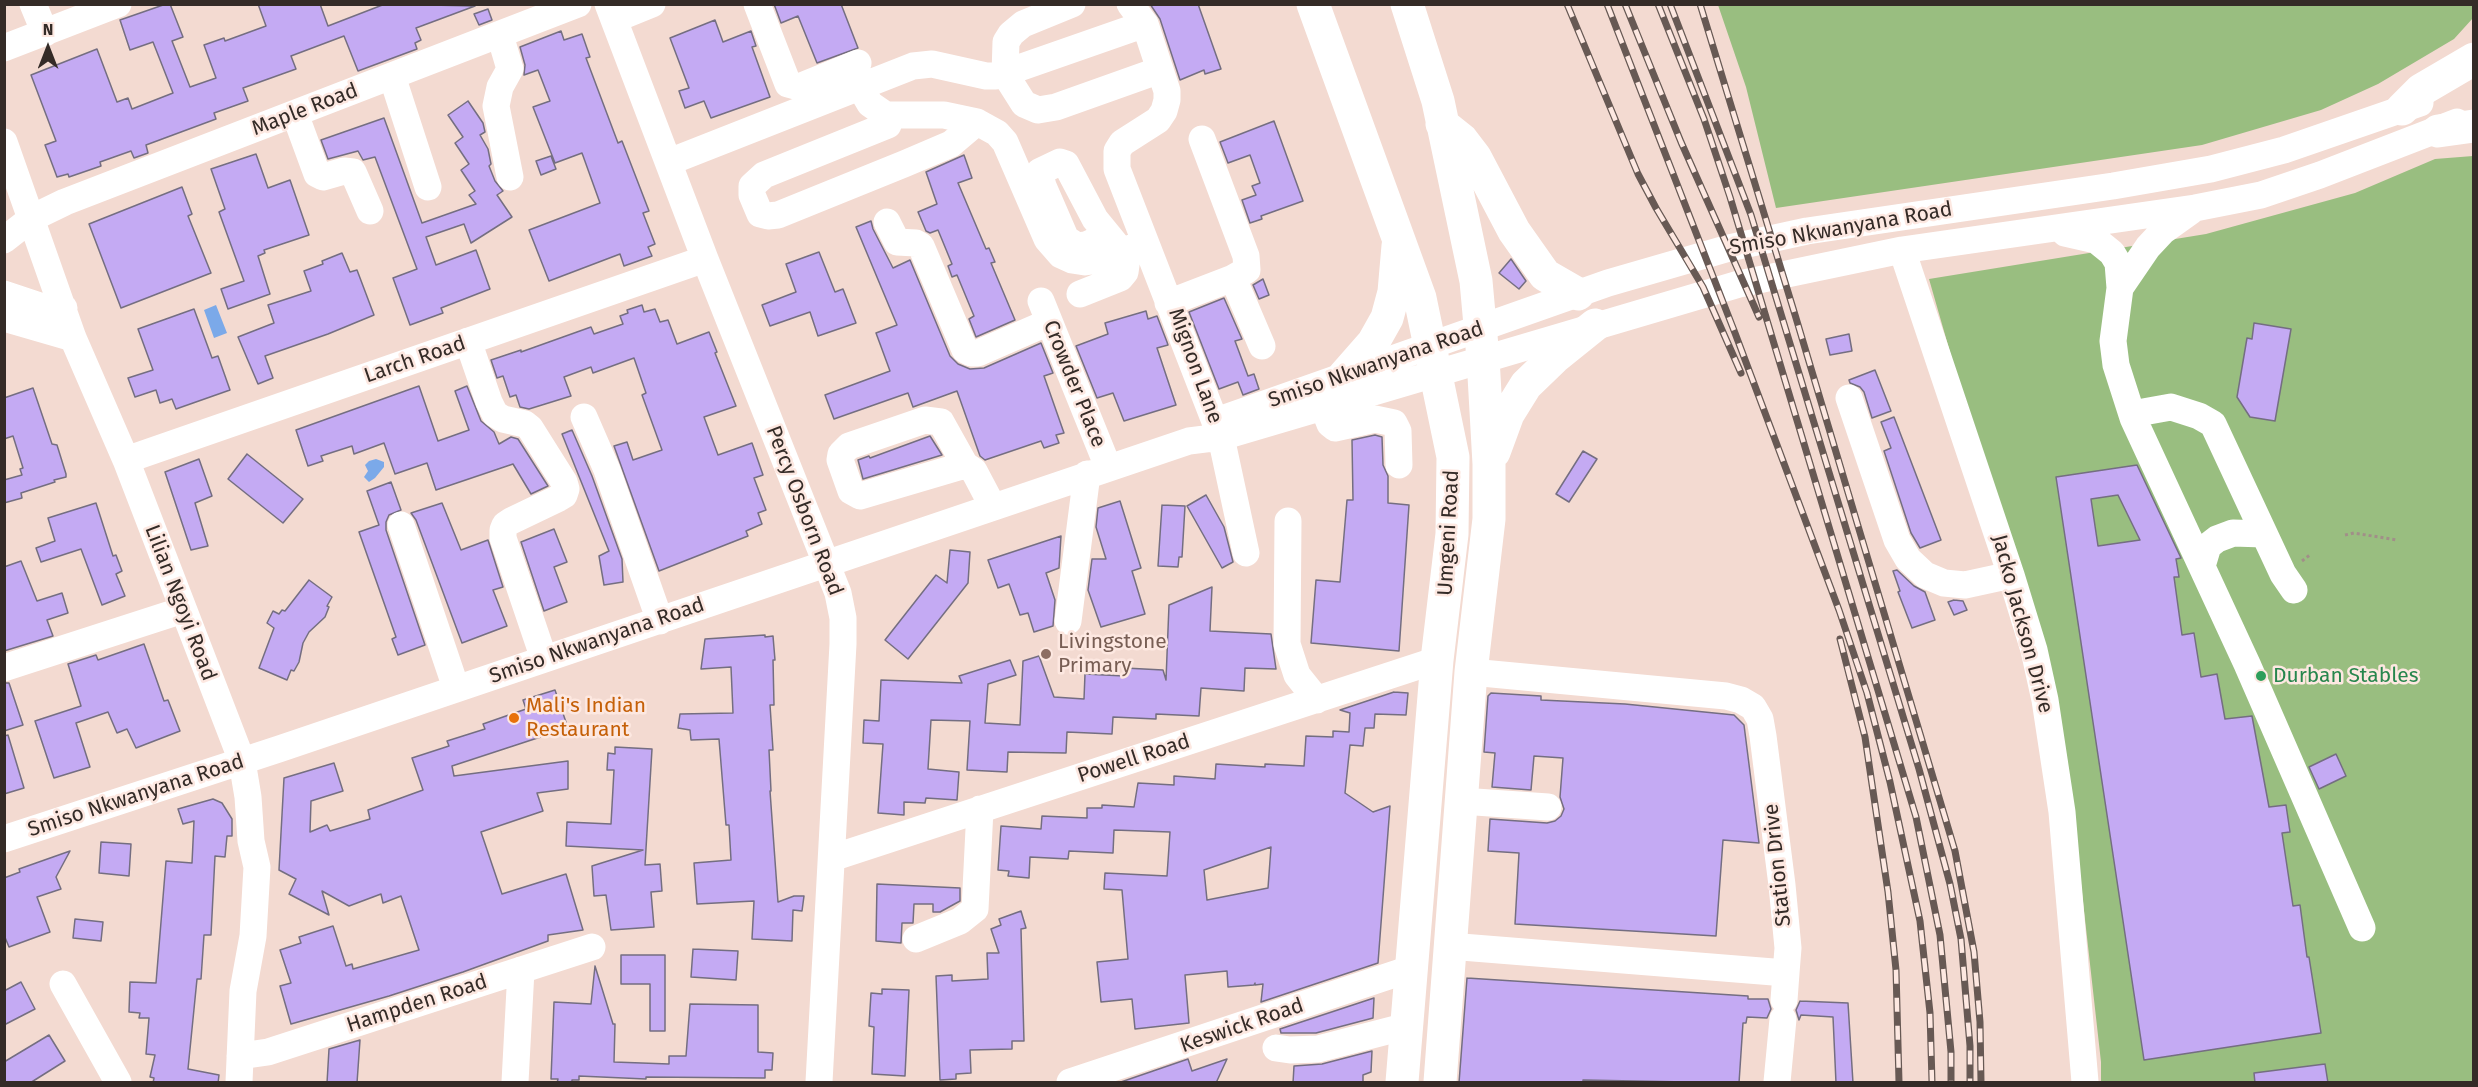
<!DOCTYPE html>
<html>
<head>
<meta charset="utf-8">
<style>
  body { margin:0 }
  #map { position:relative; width:2478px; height:1087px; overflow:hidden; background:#f3dad1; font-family:"Fira Sans",sans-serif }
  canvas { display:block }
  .frame { position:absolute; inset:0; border:6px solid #342b27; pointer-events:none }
  .north { position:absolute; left:18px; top:18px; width:60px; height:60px; -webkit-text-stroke:4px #fde8e1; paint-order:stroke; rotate:0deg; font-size:16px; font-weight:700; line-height:24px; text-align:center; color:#342b27 }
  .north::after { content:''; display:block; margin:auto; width:21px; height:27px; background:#342b27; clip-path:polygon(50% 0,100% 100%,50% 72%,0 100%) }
</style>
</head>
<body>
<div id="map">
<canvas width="2478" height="1087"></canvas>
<div class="frame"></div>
<div class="north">N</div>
</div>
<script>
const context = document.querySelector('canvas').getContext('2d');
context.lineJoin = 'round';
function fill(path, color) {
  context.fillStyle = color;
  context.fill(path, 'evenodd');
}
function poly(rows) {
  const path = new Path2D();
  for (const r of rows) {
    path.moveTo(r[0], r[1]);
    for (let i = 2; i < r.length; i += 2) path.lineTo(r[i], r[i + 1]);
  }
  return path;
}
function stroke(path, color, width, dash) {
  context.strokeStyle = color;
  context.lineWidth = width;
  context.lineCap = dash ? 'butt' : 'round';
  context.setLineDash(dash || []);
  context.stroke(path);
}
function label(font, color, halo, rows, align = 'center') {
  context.font = font + ' "Fira Sans",sans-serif';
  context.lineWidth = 5;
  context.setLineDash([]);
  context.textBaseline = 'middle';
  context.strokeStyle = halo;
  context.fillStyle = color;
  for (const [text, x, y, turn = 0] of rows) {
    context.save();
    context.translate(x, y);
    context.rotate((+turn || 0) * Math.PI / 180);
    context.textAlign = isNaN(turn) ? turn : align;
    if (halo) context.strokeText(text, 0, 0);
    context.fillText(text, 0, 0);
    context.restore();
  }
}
fill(poly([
  [2473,4,2473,18,2454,39,2378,84,2321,110,2202,145,1776,208,1746,87,1718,5],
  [2473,156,2473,1082,2101,1082,2101,1062,2067,759,1929,279,2206,234,2355,193,2435,159]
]), '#99be80');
fill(poly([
  [216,305,227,333,214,338,204,310],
  [376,459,384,462,384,467,375,478,369,482,364,477,368,471,365,465,369,461]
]), '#7ba9e9');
const building = poly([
  [166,4,170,4,183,37,172,41,190,87,216,78,204,45,224,38,225,41,266,26,258,4,320,4,328,26,385,4,475,6,416,28,421,40,415,43,417,49,358,71,344,36,291,56,296,69,243,88,248,101,214,113,216,119,146,145,148,153,134,158,131,151,100,162,101,166,69,177,68,174,57,177,45,145,56,141,31,75,97,49,117,102,128,98,132,109,173,93,153,42,130,50,120,20,166,4],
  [774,4,841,4,858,48,817,63,798,16,781,23,774,4],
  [1150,4,1198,4,1221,69,1205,74,1204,70,1180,80,1160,19,1150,4],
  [488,9,492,20,479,25,474,14,488,9],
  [715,20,723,42,751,31,756,46,752,47,770,97,711,118,704,101,685,108,679,91,689,88,670,38,715,20],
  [561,31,564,40,582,34,590,57,586,58,618,143,622,141,649,211,643,213,655,244,648,247,652,256,624,266,620,254,549,281,529,230,600,203,582,153,555,163,533,107,550,101,538,70,524,75,525,65,520,47,561,31],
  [468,101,483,123,485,132,480,135,488,149,491,164,489,166,495,181,503,191,497,195,512,217,471,243,464,224,426,237,436,265,476,250,490,289,441,308,443,313,410,325,393,278,417,269,375,157,363,160,358,151,328,159,321,140,384,118,422,223,476,204,469,195,475,191,461,170,469,164,455,143,463,137,448,115,468,101],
  [1274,121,1303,201,1261,216,1262,219,1250,223,1242,200,1256,195,1252,186,1260,183,1250,155,1228,163,1220,142,1274,121],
  [256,154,268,188,290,180,309,235,264,250,265,253,258,256,270,294,228,309,221,289,244,281,219,212,225,209,211,169,256,154],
  [964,155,972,178,958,183,986,249,989,248,995,262,991,263,1015,320,976,337,969,319,974,316,957,275,952,277,948,266,952,264,938,230,930,233,926,231,918,212,937,204,926,172,964,155],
  [551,156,556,169,541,175,536,161,551,156],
  [182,187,192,214,188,216,211,273,121,308,89,224,182,187],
  [871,221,873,229,893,268,910,260,950,356,958,364,970,369,984,368,1041,343,1053,373,1044,376,1064,433,1056,435,1059,443,1044,448,1041,441,985,460,980,456,957,391,913,407,908,393,834,419,825,395,890,371,876,333,897,325,856,227,871,221],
  [819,252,835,292,843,289,856,323,818,336,810,312,770,326,762,305,796,292,786,264,819,252],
  [342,253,350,272,357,270,374,315,328,334,265,356,273,378,258,384,238,337,274,323,268,305,311,291,304,271,323,264,322,261,342,253],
  [1511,259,1526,281,1519,289,1499,273,1511,259],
  [1263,279,1269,295,1259,299,1253,285,1263,279],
  [1224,298,1242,339,1235,341,1248,376,1254,374,1259,389,1243,395,1238,382,1219,389,1189,312,1224,298],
  [642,305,644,312,655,309,660,322,668,320,677,344,709,332,717,352,715,353,736,406,704,417,718,455,752,443,763,475,754,478,766,510,758,513,762,524,746,531,748,536,659,571,614,446,627,442,633,460,662,450,642,395,646,393,634,358,593,373,591,367,564,377,571,396,529,409,520,407,516,395,510,397,503,376,497,378,491,360,521,350,521,352,591,327,594,334,623,324,620,316,628,313,627,310,642,305],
  [194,309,212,358,218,356,230,390,176,409,172,399,160,403,156,390,135,397,128,378,153,370,138,329,194,309],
  [1146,311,1148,319,1157,316,1167,342,1168,345,1157,348,1176,405,1124,421,1113,393,1097,398,1076,346,1108,334,1105,323,1146,311],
  [2254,323,2291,329,2275,421,2250,417,2237,397,2247,338,2252,339,2254,323],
  [1849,334,1852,351,1830,355,1826,339,1849,334],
  [1875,370,1891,411,1872,418,1864,392,1860,387,1850,383,1849,380,1875,370],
  [419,386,438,441,469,430,455,391,467,386,481,421,494,432,499,444,511,437,518,439,548,486,531,494,513,464,436,490,427,463,395,474,384,443,354,454,352,446,321,456,323,461,308,466,296,430,419,386],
  [33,388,52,444,57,445,66,474,66,477,54,480,55,482,21,493,22,498,4,503,4,480,22,475,20,469,23,468,13,436,4,439,4,398,33,388],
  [1894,417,1941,540,1920,548,1911,533,1884,451,1891,448,1881,422,1894,417],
  [572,430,592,476,622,559,623,582,604,585,599,556,609,551,562,434,572,430],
  [1375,435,1382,437,1383,465,1388,476,1388,503,1409,505,1399,651,1311,643,1316,580,1340,582,1347,500,1353,500,1352,440,1375,435],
  [930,436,942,455,863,479,858,460,869,456,870,458,930,436],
  [1583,451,1597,459,1569,502,1556,494,1583,451],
  [247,454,303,499,283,523,228,479,247,454],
  [199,459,212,496,195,503,208,546,191,550,165,472,199,459],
  [2137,465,2181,558,2176,559,2179,577,2174,577,2182,635,2194,633,2201,677,2217,674,2225,719,2252,716,2269,807,2286,805,2290,832,2282,833,2293,906,2300,905,2307,957,2309,957,2321,1033,2144,1060,2056,477,2137,465],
  [2118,495,2140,540,2098,546,2091,499,2118,495],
  [391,482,401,510,389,515,386,522,386,530,425,645,398,655,392,639,396,637,359,532,379,525,367,491,391,482],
  [1206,495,1224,527,1233,562,1222,568,1187,506,1206,495],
  [1120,501,1141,568,1132,571,1145,614,1101,627,1088,590,1092,559,1106,559,1096,527,1098,508,1120,501],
  [96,503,113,556,116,555,122,571,116,574,125,596,102,605,81,549,41,562,36,548,55,541,48,518,96,503],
  [442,503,461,550,488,540,503,587,493,590,507,626,462,643,416,520,411,513,442,503],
  [1162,505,1185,506,1182,557,1179,557,1178,567,1158,566,1162,505],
  [554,529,567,562,554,567,567,602,544,611,521,542,554,529],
  [1061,536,1059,568,1046,573,1055,600,1053,626,1034,632,1028,613,1020,615,1009,584,998,588,988,560,1061,536],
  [950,550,970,552,968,583,908,659,885,640,936,575,947,583,950,550],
  [21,561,37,601,62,593,68,613,47,620,53,636,4,651,4,567,21,561],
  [1897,570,1914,586,1925,592,1935,620,1912,628,1898,592,1900,591,1893,571,1897,570],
  [309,580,332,597,327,606,329,607,325,617,309,632,303,643,299,662,294,671,291,670,287,680,259,668,274,628,267,623,273,611,279,614,282,610,285,611,309,580],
  [1212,587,1210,631,1271,634,1276,669,1245,668,1244,691,1201,688,1199,716,1156,714,1156,719,1113,717,1112,734,1067,732,1066,753,1008,752,1007,772,967,770,970,721,931,720,928,769,959,772,957,800,926,798,925,803,904,802,904,815,878,813,883,744,863,743,864,720,879,721,881,680,962,683,959,676,1010,660,1016,675,988,684,985,723,1020,725,1023,661,1039,656,1054,697,1084,699,1085,674,1124,676,1125,668,1163,670,1166,680,1169,605,1212,587],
  [1954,600,1963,601,1967,610,1954,615,1948,602,1954,600],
  [765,635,765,637,773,636,775,660,773,660,774,705,770,705,773,750,769,750,771,791,770,791,778,902,794,896,804,896,802,911,793,910,792,941,752,939,754,901,697,904,694,863,731,860,729,825,726,825,719,739,691,740,690,730,678,728,680,714,733,713,731,667,701,669,705,639,765,635],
  [144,644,164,701,168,700,180,731,136,748,127,729,117,733,108,712,76,723,90,767,54,778,35,721,81,706,68,664,96,655,98,660,144,644],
  [4,683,9,683,23,725,4,731,4,683],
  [555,690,568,728,452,766,454,776,568,761,568,789,537,793,543,811,481,832,502,894,566,874,583,930,548,935,548,941,463,972,389,996,291,1024,280,986,291,983,280,950,301,943,299,937,333,926,346,966,352,964,353,969,419,950,401,896,383,903,381,894,349,906,322,891,329,915,289,894,296,879,279,870,284,778,334,763,343,791,311,801,310,832,327,825,330,831,370,819,368,810,423,790,412,758,449,746,447,741,485,729,483,724,526,709,523,700,555,690],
  [1394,692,1408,693,1406,715,1375,714,1374,728,1365,728,1363,746,1350,745,1345,793,1373,812,1390,806,1378,963,1261,1002,1263,984,1255,985,1255,983,1254,985,1228,987,1227,971,1185,975,1189,1023,1135,1029,1132,999,1101,1002,1097,962,1128,959,1122,890,1104,889,1105,873,1167,876,1170,832,1114,830,1113,853,1069,851,1068,859,1030,857,1029,878,1008,876,1009,871,998,870,1001,826,1041,829,1042,816,1087,818,1087,808,1102,808,1102,805,1134,807,1138,783,1174,785,1174,776,1215,779,1216,764,1265,767,1265,764,1304,766,1306,736,1333,737,1333,731,1349,732,1350,713,1340,710,1394,692],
  [1271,847,1268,888,1207,900,1204,870,1271,847],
  [1491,693,1541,696,1541,700,1625,704,1734,715,1744,725,1759,843,1723,840,1716,936,1515,924,1519,853,1488,851,1490,819,1547,823,1555,821,1561,816,1564,809,1560,797,1563,758,1534,756,1531,790,1492,787,1495,753,1484,752,1488,696,1491,693],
  [8,735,24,788,4,794,4,736,8,735],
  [615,747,652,749,645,865,660,864,662,891,651,892,654,927,611,930,606,895,594,896,592,866,643,850,566,846,567,822,611,824,614,770,607,770,608,753,615,754,615,747],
  [2336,754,2346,776,2319,789,2309,767,2336,754],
  [213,799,222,803,232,819,232,836,227,836,225,857,215,856,211,935,204,935,201,979,197,979,188,1069,219,1075,218,1083,153,1083,154,1078,150,1077,155,1055,146,1054,149,1018,139,1018,140,1013,129,1012,130,982,156,983,166,861,192,863,194,821,183,824,178,809,213,799],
  [101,842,131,844,129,876,99,873,101,842],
  [70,851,56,877,61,889,37,897,50,932,9,947,4,935,4,878,20,872,19,869,70,851],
  [877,884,960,888,960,901,940,912,933,912,933,904,914,904,913,923,902,923,901,943,876,941,877,884],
  [1021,911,1026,928,1021,929,1024,1041,1012,1041,1012,1049,970,1050,971,1073,956,1074,956,1079,940,1080,936,976,952,975,952,981,988,979,987,953,999,953,991,929,1001,925,999,919,1021,911],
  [75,919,103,922,101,941,73,938,75,919],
  [693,949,738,951,736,980,691,977,693,949],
  [621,955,665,955,665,1031,650,1031,650,984,621,984,621,955],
  [595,966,613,1024,615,1024,614,1062,669,1064,669,1056,686,1056,690,1004,758,1005,758,1052,773,1053,772,1070,765,1070,765,1078,646,1077,646,1079,579,1076,579,1080,572,1080,572,1083,557,1083,558,1079,551,1079,554,1002,591,1004,595,966],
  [1467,978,1748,996,1748,999,1768,999,1771,1009,1767,1018,1747,1017,1746,1023,1743,1023,1739,1083,1583,1080,1583,1083,1459,1083,1467,978],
  [21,982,35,1009,4,1025,4,991,21,982],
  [882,989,909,990,905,1076,872,1074,874,1027,869,1026,871,993,882,994,882,989],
  [1374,998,1373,1018,1316,1033,1281,1033,1280,1029,1374,998],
  [1800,1001,1848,1003,1853,1083,1836,1083,1833,1017,1801,1015,1799,1020,1796,1010,1800,1001],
  [49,1035,65,1061,30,1083,4,1083,4,1062,49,1035],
  [360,1040,357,1083,327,1083,329,1049,360,1040],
  [1372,1051,1371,1072,1363,1075,1363,1083,1293,1083,1294,1066,1322,1064,1372,1051],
  [1188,1059,1192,1071,1227,1059,1216,1083,1118,1083,1188,1059],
  [2325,1064,2328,1083,2255,1083,2254,1073,2325,1064]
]);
fill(building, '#c4aaf3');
stroke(building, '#746e81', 1.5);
stroke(poly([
  [2345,535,2354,533,2397,540],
  [2302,561,2311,554]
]), '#a18f88', 3, [3, 3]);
stroke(poly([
  [33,4,45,33],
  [608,4,705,259,838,593,843,618,843,644,819,1082],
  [757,4,788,84,799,87,858,63],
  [1072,4,1023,24,1011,34,1006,42,1005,74,1024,104,1038,110,1056,107,1160,70],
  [1130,4,1145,24,1167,91,1167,100,1164,111,1158,120,1122,143,1117,151,1117,169,1221,437,1246,553],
  [615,19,652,4],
  [500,35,510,69,500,87,496,106,510,177],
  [4,48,118,4],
  [392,76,428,187],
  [860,87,870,104,886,115,944,115,977,122,997,133,1005,142,1047,239,1061,255,1072,260,1085,262,1099,260,1145,243],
  [295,114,317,174,323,177,344,171,353,172,370,211],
  [888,125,764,175,752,186,752,195,760,214,768,216,778,215,904,164,951,144,977,122],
  [4,142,73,338,126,460,242,761,248,797,251,841,257,867,253,936,243,991,239,1082],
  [669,162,913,66,932,64,986,76,996,76,1145,24],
  [887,222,897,242,916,243,921,246,965,350,971,353,978,353,1049,322],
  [2065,233,2096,240,2112,253,2118,263,2120,288,2113,341,2116,365,2133,418,2247,664,2362,928],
  [4,240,32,218,65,202,578,4],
  [1902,250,2011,575,2034,650,2045,700,2062,812,2085,1082],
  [1233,278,1262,346],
  [2120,288,2148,247,2163,231,2191,211],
  [4,294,40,306,64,308],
  [1080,294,1120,278,1125,272,1126,265,1122,252,1095,219,1066,164,1060,162,1039,172,1043,186,1066,239,1077,246,1086,245,1108,235],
  [1041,301,1108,467],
  [1168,303,1233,278,1247,270,1246,256,1202,139],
  [4,318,73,338],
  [468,341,489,402,495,414,503,419,525,424,530,428,564,482,566,489,564,495,559,498,511,521,505,525,503,530,503,538,544,659],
  [1849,398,1897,540,1908,559,1925,575,1944,583,1965,585,2011,575],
  [1323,406,1330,424,1335,428,1375,419,1394,423,1398,431,1399,465],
  [2132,414,2171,407,2199,416,2213,424,2283,574,2294,590],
  [584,417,607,470,660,621],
  [1222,419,1608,283,1729,248,1807,231,2113,186,2211,169,2284,150,2420,103],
  [126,460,705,259],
  [965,465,860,496,851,491,840,460,841,454,849,446,925,420,941,422,965,465,974,471,993,507],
  [1288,521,1287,644,1297,675,1317,700],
  [401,525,456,688],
  [2202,566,2208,546,2217,539,2233,533,2264,534],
  [1068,621,1087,474],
  [4,668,183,610],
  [1461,801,1548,807],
  [4,839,279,749,1189,441,1221,437,1739,284,1902,250,2195,208,2261,195,2320,175,2457,122],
  [832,858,1437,660],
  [916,939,960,921,975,909,980,809],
  [1449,946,1786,973,1788,948,1782,885,1763,736,1760,719,1753,707,1741,700,1726,696,1471,672],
  [63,984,118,1082],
  [1784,1000,1786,973],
  [1276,1048,1290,1050,1318,1049,1407,1026],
  [240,1056,268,1052,592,947],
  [515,1082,521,970],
  [1070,1082,1413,968],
  [1777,1082,1783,1019]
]), '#fff', 27);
stroke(poly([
  [1313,4,1420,298,1453,457,1452,534,1437,660,1402,1082],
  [1407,4,1438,101,1476,281,1483,358,1489,464,1489,519,1471,672,1440,1082],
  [2402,109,2421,90,2474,59],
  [1442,124,1462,140,1475,157,1514,231,1545,275,1578,294],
  [2438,131,2474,126],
  [1344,376,1373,343,1387,318,1394,292,1398,246],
  [1494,452,1508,414,1526,385,1554,358,1595,325]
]), '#fff', 33);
const rail = poly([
  [1567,4,1638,174,1656,208,1703,287,1741,373],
  [1607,4,1735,333,1839,610,1867,693,1890,782,1920,921,1930,1013,1932,1082],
  [1625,4,1681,142,1759,317],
  [1658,4,1704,119,1730,197,1916,817,1940,935,1951,1052,1951,1082],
  [1670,4,1751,215,1919,769,1950,884,1961,939,1970,1046,1970,1082],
  [1700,4,1796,318,1955,851,1974,952,1980,1022,1981,1082],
  [1840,639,1865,737,1888,892,1896,970,1899,1082]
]);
stroke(rail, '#675954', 7);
stroke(rail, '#fde8e1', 4.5, [14]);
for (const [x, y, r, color] of [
  [1046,654,6,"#8d6e63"],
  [2261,676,6,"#2e9e5b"],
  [514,718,6,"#e8710a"]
]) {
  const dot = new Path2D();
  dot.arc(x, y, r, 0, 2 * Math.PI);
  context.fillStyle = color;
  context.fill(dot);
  stroke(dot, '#fde8e1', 2);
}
label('21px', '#342b27', '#fde8e1', [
  ["Maple Road",305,110,-21],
  ["Smiso Nkwanyana Road",1841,229,-10],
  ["Larch Road",415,360,-19],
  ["Smiso Nkwanyana Road",1376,365,-19],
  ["Mignon Lane",1195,366,70],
  ["Crowder Place",1074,384,68],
  ["Percy Osborn Road",804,511,69],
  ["Umgeni Road",1449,533,-87],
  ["Lilian Ngoyi Road",180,603,69],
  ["Jacko Jackson Drive",2022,624,75],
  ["Smiso Nkwanyana Road",597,641,-19],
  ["Powell Road",1134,759,-18],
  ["Smiso Nkwanyana Road",136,796,-18],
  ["Station Drive",1778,865,-96],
  ["Hampden Road",417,1004,-18],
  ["Keswick Road",1242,1026,-19]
]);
label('21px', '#785e54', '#fde8e1', [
  ["Livingstone",1058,642],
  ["Primary",1058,666]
], 'left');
label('21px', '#27864d', '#fde8e1', [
  ["Durban Stables",2273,676]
], 'left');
label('21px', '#c56008', '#fde8e1', [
  ["Mali's Indian",526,706],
  ["Restaurant",526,730]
], 'left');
</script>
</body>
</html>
